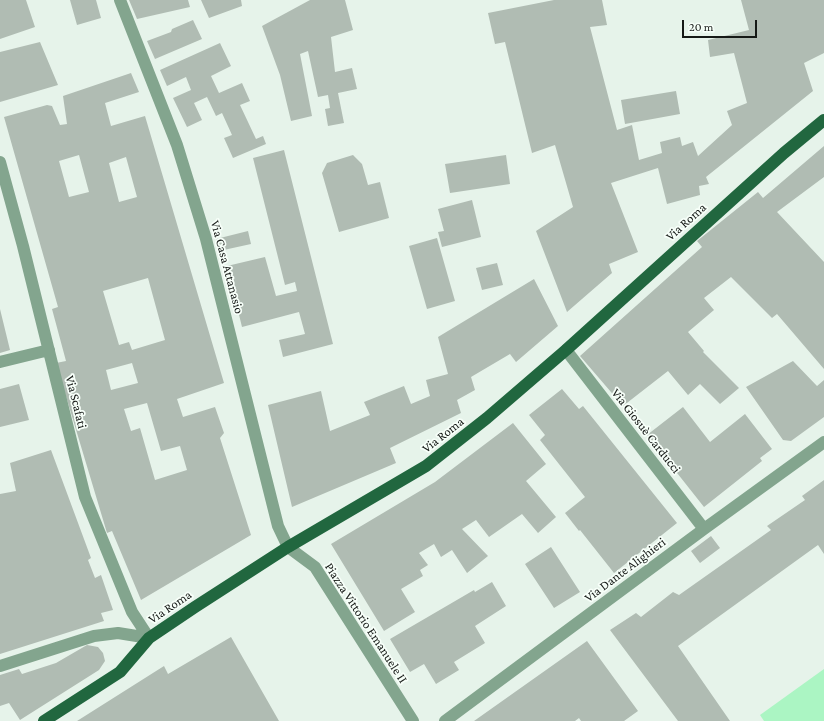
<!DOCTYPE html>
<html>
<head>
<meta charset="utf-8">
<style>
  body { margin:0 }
  #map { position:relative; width:824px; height:721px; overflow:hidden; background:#e6f3ea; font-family:"Crimson Pro",serif }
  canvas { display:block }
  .scale { position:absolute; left:682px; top:20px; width:75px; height:18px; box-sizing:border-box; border:2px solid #151916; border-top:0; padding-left:5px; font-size:12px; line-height:14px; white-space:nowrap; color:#151916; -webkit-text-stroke:3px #f7fff9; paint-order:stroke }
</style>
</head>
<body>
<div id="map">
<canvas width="824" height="721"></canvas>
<div class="scale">20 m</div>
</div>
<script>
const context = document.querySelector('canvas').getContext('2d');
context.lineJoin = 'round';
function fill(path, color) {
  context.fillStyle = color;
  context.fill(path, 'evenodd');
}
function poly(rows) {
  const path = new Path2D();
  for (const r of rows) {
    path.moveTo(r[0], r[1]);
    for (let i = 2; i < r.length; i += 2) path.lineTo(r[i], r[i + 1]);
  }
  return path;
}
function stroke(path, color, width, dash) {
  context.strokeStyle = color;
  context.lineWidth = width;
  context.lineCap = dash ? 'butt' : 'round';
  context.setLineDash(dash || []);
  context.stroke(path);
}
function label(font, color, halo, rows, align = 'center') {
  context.font = font + ' "Crimson Pro",serif';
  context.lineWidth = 3.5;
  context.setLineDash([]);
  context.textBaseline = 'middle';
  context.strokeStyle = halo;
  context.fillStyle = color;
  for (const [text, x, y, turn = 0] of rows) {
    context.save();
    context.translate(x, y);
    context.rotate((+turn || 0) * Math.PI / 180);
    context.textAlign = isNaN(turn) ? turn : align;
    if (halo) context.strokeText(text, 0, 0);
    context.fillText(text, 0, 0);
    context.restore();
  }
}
fill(poly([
  [824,669,824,721,764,721,760,715]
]), '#abf5c3');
fill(poly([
  [0,0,26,0,35,27,0,39],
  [70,0,96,0,101,18,77,25],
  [129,0,188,0,190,7,137,19],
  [201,0,241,0,242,6,209,18],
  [310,0,345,0,353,30,331,37,335,72,352,68,357,89,338,93,344,123,328,126,325,109,330,108,328,95,318,97,308,51,300,54,312,116,291,121,280,75,262,26],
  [554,0,602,0,607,25,590,27,617,130,632,125,639,160,662,153,660,142,680,137,682,146,693,142,698,156,732,125,727,111,747,103,734,53,710,57,708,40,749,30,741,0,824,0,824,53,804,63,813,91,706,177,709,184,699,186,700,195,667,204,658,168,611,183,638,252,609,264,612,273,567,312,536,231,573,207,555,145,532,153,505,42,495,44,488,13],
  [193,20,202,39,155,59,147,41,171,32,172,29],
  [40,42,58,85,0,102,0,52],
  [220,43,231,66,211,76,219,93,242,83,250,101,240,105,256,139,263,136,266,144,233,158,224,138,232,135,222,113,216,116,207,97,194,103,202,120,187,127,173,98,191,90,186,77,167,86,160,70],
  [131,73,139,92,105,103,111,126,145,116,224,383,177,399,183,417,215,407,224,433,220,438,251,535,141,600,112,531,107,533,56,363,66,361,52,309,58,307,4,117,47,105,52,106,60,125,67,124,63,96],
  [79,155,89,192,69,197,59,161],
  [126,157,137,197,119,202,109,163],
  [148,278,165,340,132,350,129,342,119,345,103,291],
  [132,363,138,383,111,390,106,370],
  [147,403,161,451,180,446,187,470,155,480,140,428,131,431,124,409],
  [676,91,680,114,625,124,621,100],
  [824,146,824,177,777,212,824,262,824,369,777,314,772,318,731,277,704,298,714,310,688,332,704,351,703,352,739,388,720,404,700,384,688,395,668,371,623,406,580,356,702,247,697,241,758,192,763,198],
  [284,150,333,344,283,357,279,340,305,334,299,312,242,327,227,266,265,257,276,296,297,291,295,282,285,285,253,158],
  [353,155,362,164,368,185,380,182,389,218,339,232,322,173,327,163],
  [506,155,510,184,450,193,445,164],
  [472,200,481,237,442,247,438,232,444,231,438,209],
  [248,231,251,244,219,251,216,239],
  [437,238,455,301,427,309,409,246],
  [497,263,503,285,482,290,476,268],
  [534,279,558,326,516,362,510,354,471,377,475,390,457,400,461,413,390,448,396,463,292,507,268,405,321,391,330,431,370,415,364,402,404,386,411,404,430,396,426,380,448,374,438,337],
  [0,309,10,350,0,353],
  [793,361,817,386,824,380,824,417,791,441,783,440,746,387],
  [19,384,29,420,0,427,0,389],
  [562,389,579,409,583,406,677,523,614,573,580,530,579,531,565,513,585,497,540,440,545,435,529,415],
  [683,407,710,442,745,414,772,449,760,458,762,461,704,507,647,435],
  [513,423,546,464,526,481,556,517,538,533,522,514,489,537,476,520,462,529,488,556,467,573,452,550,441,557,434,544,419,553,428,565,420,570,423,576,401,589,415,612,384,631,331,544,435,482],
  [51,450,91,558,88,560,95,578,101,575,113,610,101,613,104,621,0,654,0,494,16,491,10,463],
  [824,480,824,554,818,545,678,646,730,721,678,721,610,630,636,613,641,617,673,592,679,595,771,530,767,526,805,500,802,496],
  [711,536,720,548,700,563,691,551],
  [551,547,580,592,554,608,525,564],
  [492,582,506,606,475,626,485,643,454,662,459,670,436,684,424,664,410,672,390,639,474,590,475,592],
  [231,637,279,721,77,721,164,666,168,674],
  [587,641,638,711,624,721,581,721,579,718,575,721,474,721],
  [87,645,98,647,103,653,105,661,99,670,20,720,9,703,0,706,0,675,19,669,22,674,56,663]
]), '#b0bcb3');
stroke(poly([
  [120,0,177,145,206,239,278,526,288,547,315,567,413,721],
  [0,162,23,246,85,497,132,612,149,638],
  [566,350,704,529],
  [0,362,49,350],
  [0,666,94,636,118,633,149,638],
  [445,721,704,529,824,442]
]), '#83a58e', 12);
stroke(poly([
  [44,721,120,672,149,638,195,607,288,547,426,466,487,418,566,350,784,153,824,120]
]), '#21673f', 12);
label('13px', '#151916', '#f7fff9', [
  ["Via Roma",686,222,-42],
  ["Via Casa Attanasio",227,267,75],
  ["Via Scafati",76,402,76],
  ["Via Giosuè Carducci",646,431,52],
  ["Via Roma",443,435,-38],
  ["Via Dante Alighieri",625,570,-37],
  ["Via Roma",170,607,-34],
  ["Piazza Vittorio Emanuele II",366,623,57]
]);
</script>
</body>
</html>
